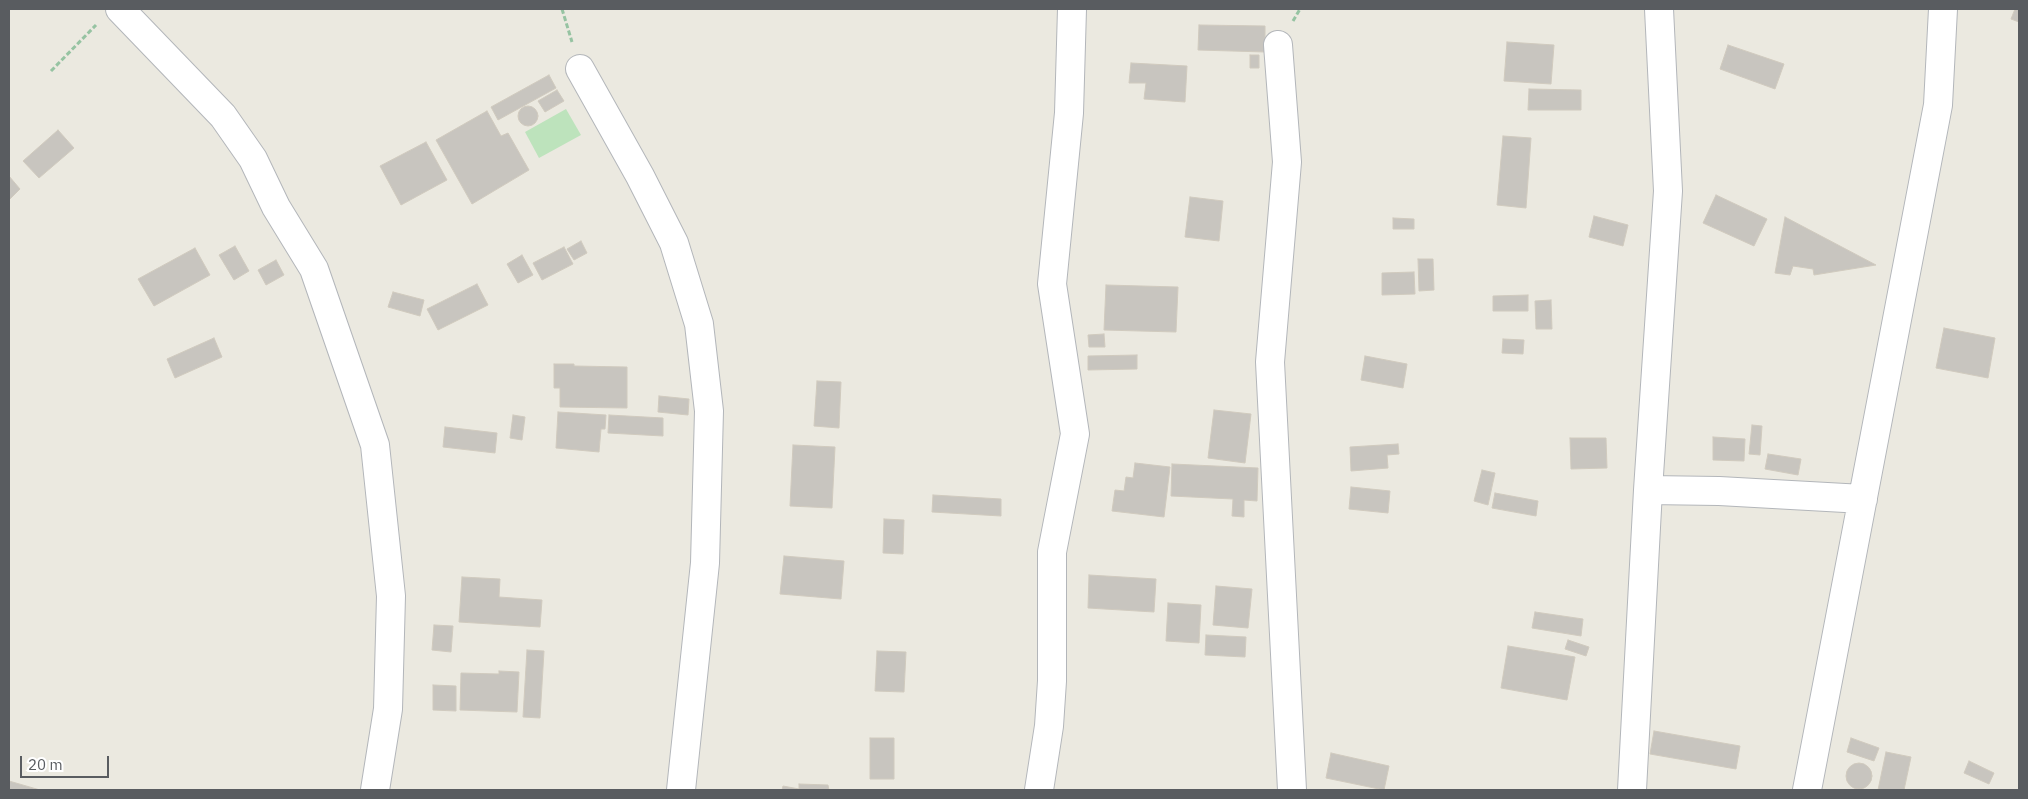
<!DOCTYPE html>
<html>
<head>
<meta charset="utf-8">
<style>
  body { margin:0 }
  #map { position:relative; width:2028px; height:799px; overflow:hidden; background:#ebe9e0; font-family:"IBM Plex Sans",sans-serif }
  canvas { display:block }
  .frame { position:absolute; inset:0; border:10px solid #595c60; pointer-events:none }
  .scale { position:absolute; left:20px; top:756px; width:89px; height:22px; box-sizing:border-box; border:2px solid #595c60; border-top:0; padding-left:6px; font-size:15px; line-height:18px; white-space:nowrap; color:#595c60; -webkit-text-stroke:4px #fff; paint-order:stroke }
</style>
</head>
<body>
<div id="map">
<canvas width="2028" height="799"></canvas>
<div class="frame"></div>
<div class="scale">20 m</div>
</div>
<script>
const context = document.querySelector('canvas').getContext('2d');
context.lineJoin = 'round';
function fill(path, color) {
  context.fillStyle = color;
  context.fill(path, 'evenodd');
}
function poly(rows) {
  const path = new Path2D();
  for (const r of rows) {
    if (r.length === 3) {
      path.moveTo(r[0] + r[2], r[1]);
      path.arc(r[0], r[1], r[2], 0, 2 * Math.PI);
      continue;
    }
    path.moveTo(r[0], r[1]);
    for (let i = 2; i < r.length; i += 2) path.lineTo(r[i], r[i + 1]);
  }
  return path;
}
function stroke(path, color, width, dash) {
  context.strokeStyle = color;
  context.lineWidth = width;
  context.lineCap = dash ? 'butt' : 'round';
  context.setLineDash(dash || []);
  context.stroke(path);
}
fill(poly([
  [566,109,581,135,539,158,525,132]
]), '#bde3bc');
const building = poly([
  [2015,9,2019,9,2019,22,2011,19,2015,9],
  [1199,25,1265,26,1265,52,1198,50,1199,25],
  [1507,42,1554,45,1551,84,1504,81,1507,42],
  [1728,45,1784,64,1775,89,1720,69,1728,45],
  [1250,55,1259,55,1259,68,1250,68,1250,55],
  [1131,63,1187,66,1185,102,1144,99,1146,83,1129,83,1131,63],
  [549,75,556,88,498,120,491,107,549,75],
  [1529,89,1581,90,1581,110,1528,110,1529,89],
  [557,90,564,101,545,112,538,101,557,90],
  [528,116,10],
  [487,111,501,136,508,133,529,170,472,204,436,140,487,111],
  [58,130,74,148,39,178,23,161,58,130],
  [1503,136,1531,138,1526,208,1497,205,1503,136],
  [426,142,447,180,401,205,380,166,426,142],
  [9,176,20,189,9,200,9,176],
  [1716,195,1767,219,1754,246,1703,223,1716,195],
  [1190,197,1223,201,1219,241,1185,237,1190,197],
  [1594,216,1628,225,1623,246,1589,237,1594,216],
  [1785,217,1876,265,1814,275,1813,269,1793,266,1790,275,1775,273,1785,217],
  [1393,218,1414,219,1414,229,1393,229,1393,218],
  [581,241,587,253,574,260,567,249,581,241],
  [235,246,249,271,234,280,219,255,235,246],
  [564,247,573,264,542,280,533,263,564,247],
  [195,248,210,275,154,306,138,279,195,248],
  [522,255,533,275,518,283,507,264,522,255],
  [1418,259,1433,259,1434,290,1419,291,1418,259],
  [276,260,284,275,266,285,258,270,276,260],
  [1414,272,1415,294,1382,295,1382,273,1414,272],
  [477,284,488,305,438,330,427,309,477,284],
  [1106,285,1178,287,1176,332,1104,330,1106,285],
  [393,292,424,300,420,316,388,307,393,292],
  [1528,295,1528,311,1493,311,1493,296,1528,295],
  [1551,300,1552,329,1536,329,1535,301,1551,300],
  [1944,328,1995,338,1988,378,1936,368,1944,328],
  [1104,334,1105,347,1089,347,1088,335,1104,334],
  [214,338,222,357,175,378,167,359,214,338],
  [1503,339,1524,340,1523,354,1502,353,1503,339],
  [1137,355,1137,369,1088,370,1088,356,1137,355],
  [1365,356,1407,364,1403,388,1361,380,1365,356],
  [554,364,574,364,574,366,627,367,627,408,560,407,560,388,554,388,554,364],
  [817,381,841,382,839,428,814,426,817,381],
  [659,396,689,399,688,415,658,412,659,396],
  [1214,410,1251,414,1245,463,1208,458,1214,410],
  [558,412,606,415,605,429,601,429,599,452,556,448,558,412],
  [513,415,525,417,522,440,510,438,513,415],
  [609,415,663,418,663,436,608,433,609,415],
  [1752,425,1762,426,1760,455,1749,454,1752,425],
  [445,427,497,433,495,453,443,447,445,427],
  [1713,437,1745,439,1744,461,1713,460,1713,437],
  [1570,438,1606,438,1607,468,1571,469,1570,438],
  [1398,444,1399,454,1387,455,1388,468,1351,471,1350,447,1398,444],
  [793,445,835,447,832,508,790,506,793,445],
  [1768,454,1801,459,1798,475,1765,469,1768,454],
  [1135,463,1170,467,1164,517,1112,511,1115,490,1124,491,1126,477,1133,478,1135,463],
  [1172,464,1258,468,1257,501,1244,500,1244,517,1232,516,1233,499,1171,496,1172,464],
  [1482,470,1495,473,1488,505,1474,501,1482,470],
  [1351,487,1390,491,1388,513,1349,509,1351,487],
  [1495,493,1538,501,1536,516,1492,508,1495,493],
  [933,495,1001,499,1001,516,932,512,933,495],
  [884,519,904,520,903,554,883,553,884,519],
  [784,556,844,561,841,599,780,594,784,556],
  [1089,575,1156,579,1154,612,1088,608,1089,575],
  [462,577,500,579,499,597,542,600,540,627,459,622,462,577],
  [1216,586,1252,589,1248,628,1213,625,1216,586],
  [1168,603,1201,605,1199,643,1166,641,1168,603],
  [1535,612,1583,619,1581,636,1532,628,1535,612],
  [434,625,453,626,451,652,432,650,434,625],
  [1206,635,1246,637,1245,657,1205,655,1206,635],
  [1568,640,1589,647,1586,656,1565,649,1568,640],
  [1508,646,1575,657,1567,700,1501,688,1508,646],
  [527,650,544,651,540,718,523,717,527,650],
  [877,651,906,652,904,692,875,691,877,651],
  [499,671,519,672,517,712,460,710,461,673,499,674,499,671],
  [433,685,456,686,456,711,433,710,433,685],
  [1654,731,1740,746,1736,769,1650,754,1654,731],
  [870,738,894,738,894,779,870,779,870,738],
  [1851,738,1879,748,1874,761,1847,752,1851,738],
  [1886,752,1911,757,1904,790,1878,790,1886,752],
  [1331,753,1389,766,1384,790,1326,778,1331,753],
  [1969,761,1994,773,1989,784,1964,773,1969,761],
  [1859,776,13],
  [9,781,40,790,9,790,9,781],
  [799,784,828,785,829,790,782,790,783,786,799,789,799,784]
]);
fill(building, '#c8c5bf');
stroke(building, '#d0cabe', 1);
const street = poly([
  [120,9,223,116,253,159,276,207,314,269,375,445,391,596,388,709,375,790],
  [1278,45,1287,162,1270,362,1292,790],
  [580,69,640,176,674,243,699,324,709,411,705,563,681,790],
  [1648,490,1719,491,1863,499],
  [1039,790,1049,726,1052,681,1052,552,1075,434,1052,284,1069,113,1072,9],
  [1632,790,1648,490,1668,191,1659,9],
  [1807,790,1938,105,1943,9]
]);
stroke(street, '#b3b6ba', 30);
stroke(poly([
  [562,9,572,42],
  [1293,21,1300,9],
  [51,71,96,25]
]), '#96c3a2', 3, [5, 2.5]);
stroke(street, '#fff', 28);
</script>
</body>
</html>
